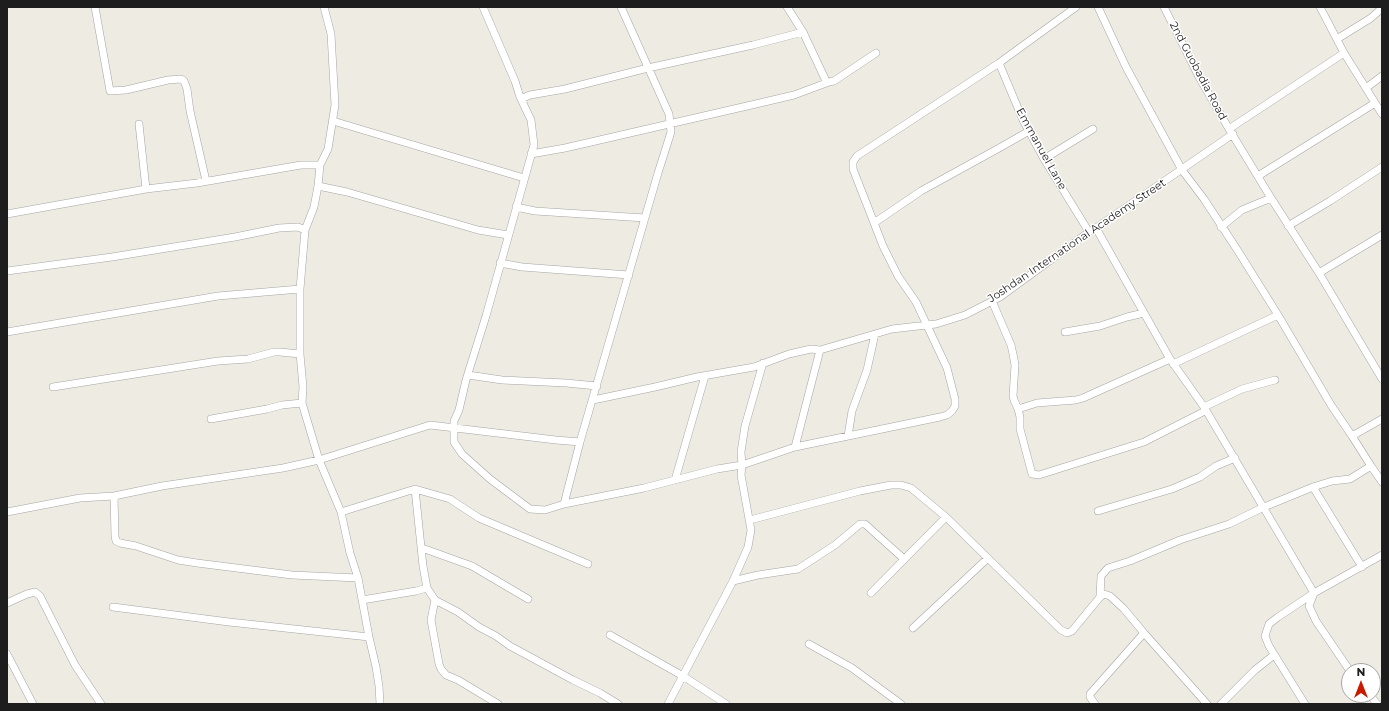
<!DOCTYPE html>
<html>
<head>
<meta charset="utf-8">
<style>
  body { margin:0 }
  #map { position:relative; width:1389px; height:711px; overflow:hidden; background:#eeece2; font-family:Montserrat,sans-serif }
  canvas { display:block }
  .frame { position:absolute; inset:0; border:8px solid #1d1d1d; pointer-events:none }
  .north { position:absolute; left:1341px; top:663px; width:40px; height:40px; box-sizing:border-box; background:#fff; border:1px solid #a5a5a5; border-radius:50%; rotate:0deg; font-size:11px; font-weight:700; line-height:16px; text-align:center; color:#1d1d1d }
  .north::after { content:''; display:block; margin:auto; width:14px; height:18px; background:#c91900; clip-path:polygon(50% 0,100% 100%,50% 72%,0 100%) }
</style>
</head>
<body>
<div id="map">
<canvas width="1389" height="711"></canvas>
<div class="frame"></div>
<div class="north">N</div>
</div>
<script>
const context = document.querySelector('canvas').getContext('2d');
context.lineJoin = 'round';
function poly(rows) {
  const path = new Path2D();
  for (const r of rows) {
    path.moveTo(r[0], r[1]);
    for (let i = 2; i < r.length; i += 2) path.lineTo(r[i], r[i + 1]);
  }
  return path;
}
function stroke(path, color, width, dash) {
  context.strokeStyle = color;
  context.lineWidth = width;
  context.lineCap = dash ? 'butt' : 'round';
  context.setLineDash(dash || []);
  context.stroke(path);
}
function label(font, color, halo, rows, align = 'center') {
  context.font = font + ' Montserrat,sans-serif';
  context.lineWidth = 3;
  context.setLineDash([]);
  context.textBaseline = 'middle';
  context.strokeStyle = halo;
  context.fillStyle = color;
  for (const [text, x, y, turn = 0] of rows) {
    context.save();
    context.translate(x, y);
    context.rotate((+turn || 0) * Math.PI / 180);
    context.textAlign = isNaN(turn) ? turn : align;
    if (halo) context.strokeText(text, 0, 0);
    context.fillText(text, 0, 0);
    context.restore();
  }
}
const minor = poly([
  [95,7,110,91,126,90,168,80,181,79,184,81,187,89,190,111,206,181],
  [324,7,331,34,335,105,328,149,320,165,318,186,314,207,305,230,300,289,300,354,303,387,302,403,319,460,341,512,350,553,358,578,369,637,376,667,379,686,380,704],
  [483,7,515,81,520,97,531,120,534,145,486,316,466,380,459,410,454,421,454,442,462,454,490,479,530,509,545,510,564,504],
  [787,7,803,32,826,81,829,82,834,81,876,53],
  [1098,7,1126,67,1182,170,1204,199,1238,251,1278,315,1331,405,1352,436],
  [1164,7,1199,77,1229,129,1271,198,1319,273,1382,379],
  [1320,7,1344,53,1382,114],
  [1337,39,1371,18,1382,8],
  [999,63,1023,120,1044,159,1089,232],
  [1366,88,1382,76],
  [521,99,530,95,565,89,648,68,753,45,803,32],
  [333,121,524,178],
  [139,124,146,189],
  [1229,129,1344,53],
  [531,154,565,148,760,103,794,95,829,82],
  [1044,159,1093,129],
  [1258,176,1375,103],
  [318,186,347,192,478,230,508,235],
  [516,207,535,211,645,218],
  [7,214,146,189,197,183,301,165,320,165],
  [874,223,921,191,1001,147,1029,131],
  [1288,226,1330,201,1382,167],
  [1221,227,1242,210,1271,198],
  [1096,228,1170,359,1204,407,1314,593,1309,606,1316,621,1350,671],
  [500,263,522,267,629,275],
  [7,271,112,257,235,237,279,228,298,227,305,230],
  [1319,273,1382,235],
  [992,301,1011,345,1013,354,1015,365,1013,396,1014,400,1018,409],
  [7,332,218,296,300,289],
  [1065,332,1100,326,1127,317,1144,313],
  [1170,359,1083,398,1076,400,1037,403,1018,409,1020,417,1020,429,1032,474,1039,475,1144,442,1205,411],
  [763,363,745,426,741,452,742,465,795,447,940,417,947,415,952,411,955,406,955,399,947,368,916,302,898,276,883,246,853,169,853,162,857,156,999,63,1076,7],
  [1173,364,1278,315],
  [468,375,502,380,566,383,597,386],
  [53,387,218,361,248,359,274,352,280,352,300,354],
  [593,400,655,387,697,377,754,367,789,354,811,349,820,350,892,329,936,324,965,315,1000,297,1089,232,1096,228,1233,134],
  [1204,407,1242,389,1275,380],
  [211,419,267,409,282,405,302,403],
  [848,436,852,411,867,370,875,334],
  [580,442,658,173,671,132,669,114,621,7],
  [795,447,820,350],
  [1371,466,1352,436,1382,419],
  [675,480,705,376],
  [1313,487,1362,567],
  [415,489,423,566,427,588,435,600,431,620,439,664,441,669,446,675,458,680,498,704],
  [114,496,115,536,116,541,120,543,136,546,178,560,197,563,292,575,358,578],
  [1098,511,1172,489,1200,477,1216,466,1235,458],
  [7,512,80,498,114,496,162,486,283,468,319,460,430,425,556,440,580,442,564,504,644,488,717,469,742,465,741,475,751,530,748,547,733,581,668,704],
  [341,512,415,489,450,499,479,518,588,564],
  [750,520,860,491,891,485,901,485,911,488,946,517,1061,630,1067,633,1072,631,1100,597,1104,594,1110,596,1124,609,1144,633,1207,704],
  [422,548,472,566,528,599],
  [733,581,758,575,798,569,835,545,860,524,865,524,904,559],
  [871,593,946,517],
  [1100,597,1101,576,1108,568,1130,561,1180,540,1229,524,1264,507,1313,487,1332,481,1350,479,1371,466,1382,482],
  [362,600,416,591,427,588],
  [435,600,458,612,479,627,496,636,510,646,573,680,600,693,618,704],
  [7,603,27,594,35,592,40,596,75,665,101,704],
  [113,607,229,622,369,637],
  [913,628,988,558],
  [610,635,683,676,726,704],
  [809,644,852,668,901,704],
  [7,654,33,704],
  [1370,695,1377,704],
  [1095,704,1090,697,1090,694,1144,633],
  [1221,704,1255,670,1274,655],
  [1305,704,1269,646,1265,636,1269,624,1278,617,1314,593,1382,555]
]);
stroke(minor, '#a4a4a4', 8);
stroke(minor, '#fff', 7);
label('11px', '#1d1d1d', '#fff', [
  ["2nd Guobadia Road",1198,71,62],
  ["Emmanuel Lane",1041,149,61],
  ["Joshdan International Academy Street",1077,241,-34]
]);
</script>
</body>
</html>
